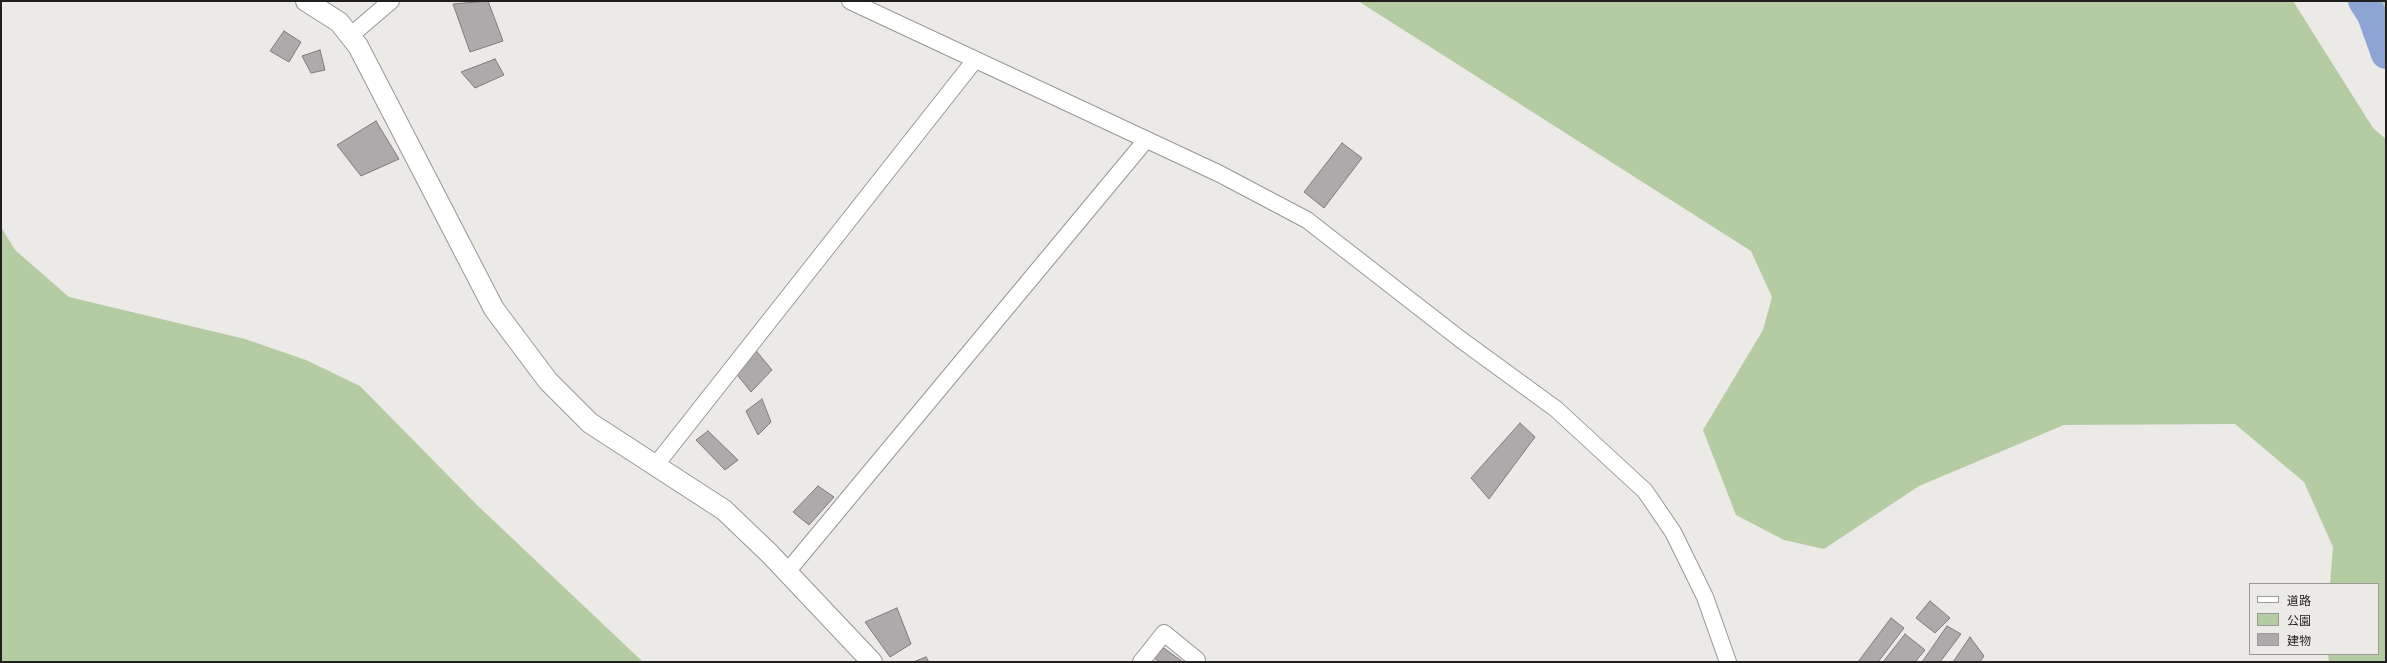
<!DOCTYPE html>
<html>
<head>
<meta charset="utf-8">
<style>
  body { margin:0 }
  #map { position:relative; width:2387px; height:663px; overflow:hidden; background:#ebeae7; font-family:"Fira Sans Condensed","Noto Sans JP",sans-serif }
  canvas { display:block }
  .frame { position:absolute; inset:0; border:2px solid #201f1e; pointer-events:none }
  .legend { position:absolute; left:2249px; top:583px; width:130px; height:72px; box-sizing:border-box; background:#ebeae7; border:1px solid #9a9997; margin:0; padding:5px 7px; list-style:none; font-size:12px; color:#201f1e }
  .legend li { display:flex; align-items:center; gap:8px; height:20px }
  .legend b { width:20px; border:1px solid #9a9997 }
</style>
</head>
<body>
<div id="map">
<canvas width="2387" height="663"></canvas>
<div class="frame"></div>
<ul class="legend">
<li><b style="height:5px;background:#fff"></b>道路</li>
<li><b style="height:11px;background:#b5cba2"></b>公園</li>
<li><b style="height:11px;background:#aeaaac"></b>建物</li>
</ul>
</div>
<script>
const context = document.querySelector('canvas').getContext('2d');
context.lineJoin = 'round';
function fill(path, color) {
  context.fillStyle = color;
  context.fill(path, 'evenodd');
}
function poly(rows) {
  const path = new Path2D();
  for (const r of rows) {
    path.moveTo(r[0], r[1]);
    for (let i = 2; i < r.length; i += 2) path.lineTo(r[i], r[i + 1]);
  }
  return path;
}
function stroke(path, color, width, dash) {
  context.strokeStyle = color;
  context.lineWidth = width;
  context.lineCap = dash ? 'butt' : 'round';
  context.setLineDash(dash || []);
  context.stroke(path);
}
fill(poly([
  [1358,1,2293,1,2373,128,2386,139,2386,662,2329,662,2328,654,2378,654,2378,584,2330,584,2333,547,2304,482,2235,424,2064,425,1919,486,1824,549,1784,540,1736,515,1703,430,1763,330,1772,297,1751,251],
  [2367,1,2386,1,2386,48,2380,41],
  [1,227,15,250,69,297,245,339,306,360,360,386,477,505,643,662,1,662]
]), '#b5cba2');
stroke(poly([
  [2363,1,2372,15,2386,54]
]), '#8ca5d5', 30);
const building = poly([
  [488,1,503,41,470,52,453,4,488,1],
  [284,31,301,42,289,62,270,51,284,31],
  [320,50,325,70,311,73,302,56,320,50],
  [495,59,504,75,475,88,461,72,495,59],
  [376,121,399,159,361,176,337,145,376,121],
  [1342,143,1362,158,1324,208,1304,192,1342,143],
  [753,347,772,370,751,392,735,372,753,347],
  [762,399,771,422,758,435,746,411,762,399],
  [1520,423,1535,437,1489,499,1471,478,1520,423],
  [708,431,738,460,725,470,696,440,708,431],
  [818,486,834,497,809,525,793,512,818,486],
  [1930,601,1950,618,1935,633,1916,618,1930,601],
  [897,608,911,644,890,657,865,622,897,608],
  [1891,618,1904,628,1878,662,1858,662,1891,618],
  [1947,626,1961,634,1940,662,1922,662,1947,626],
  [1905,634,1925,650,1915,662,1883,662,1905,634],
  [1970,637,1984,656,1980,662,1953,662,1970,637],
  [1161,646,1183,662,1160,662,1154,658,1161,646],
  [926,657,929,662,913,662,926,657]
]);
fill(building, '#aeaaac');
stroke(building, '#7f7c7d', 1);
const minor = poly([
  [850,1,1220,174,1307,220,1460,339,1556,409,1645,491,1673,532,1705,597,1728,662],
  [350,36,391,1],
  [655,466,975,60],
  [787,572,1146,140],
  [1141,662,1164,633,1197,660]
]);
const tertiary = poly([
  [306,1,339,22,358,46,494,309,548,381,590,423,724,510,770,554,872,662]
]);
stroke(minor, '#989794', 18);
stroke(tertiary, '#989794', 22);
stroke(minor, '#fff', 16);
stroke(tertiary, '#fff', 20);
</script>
</body>
</html>
